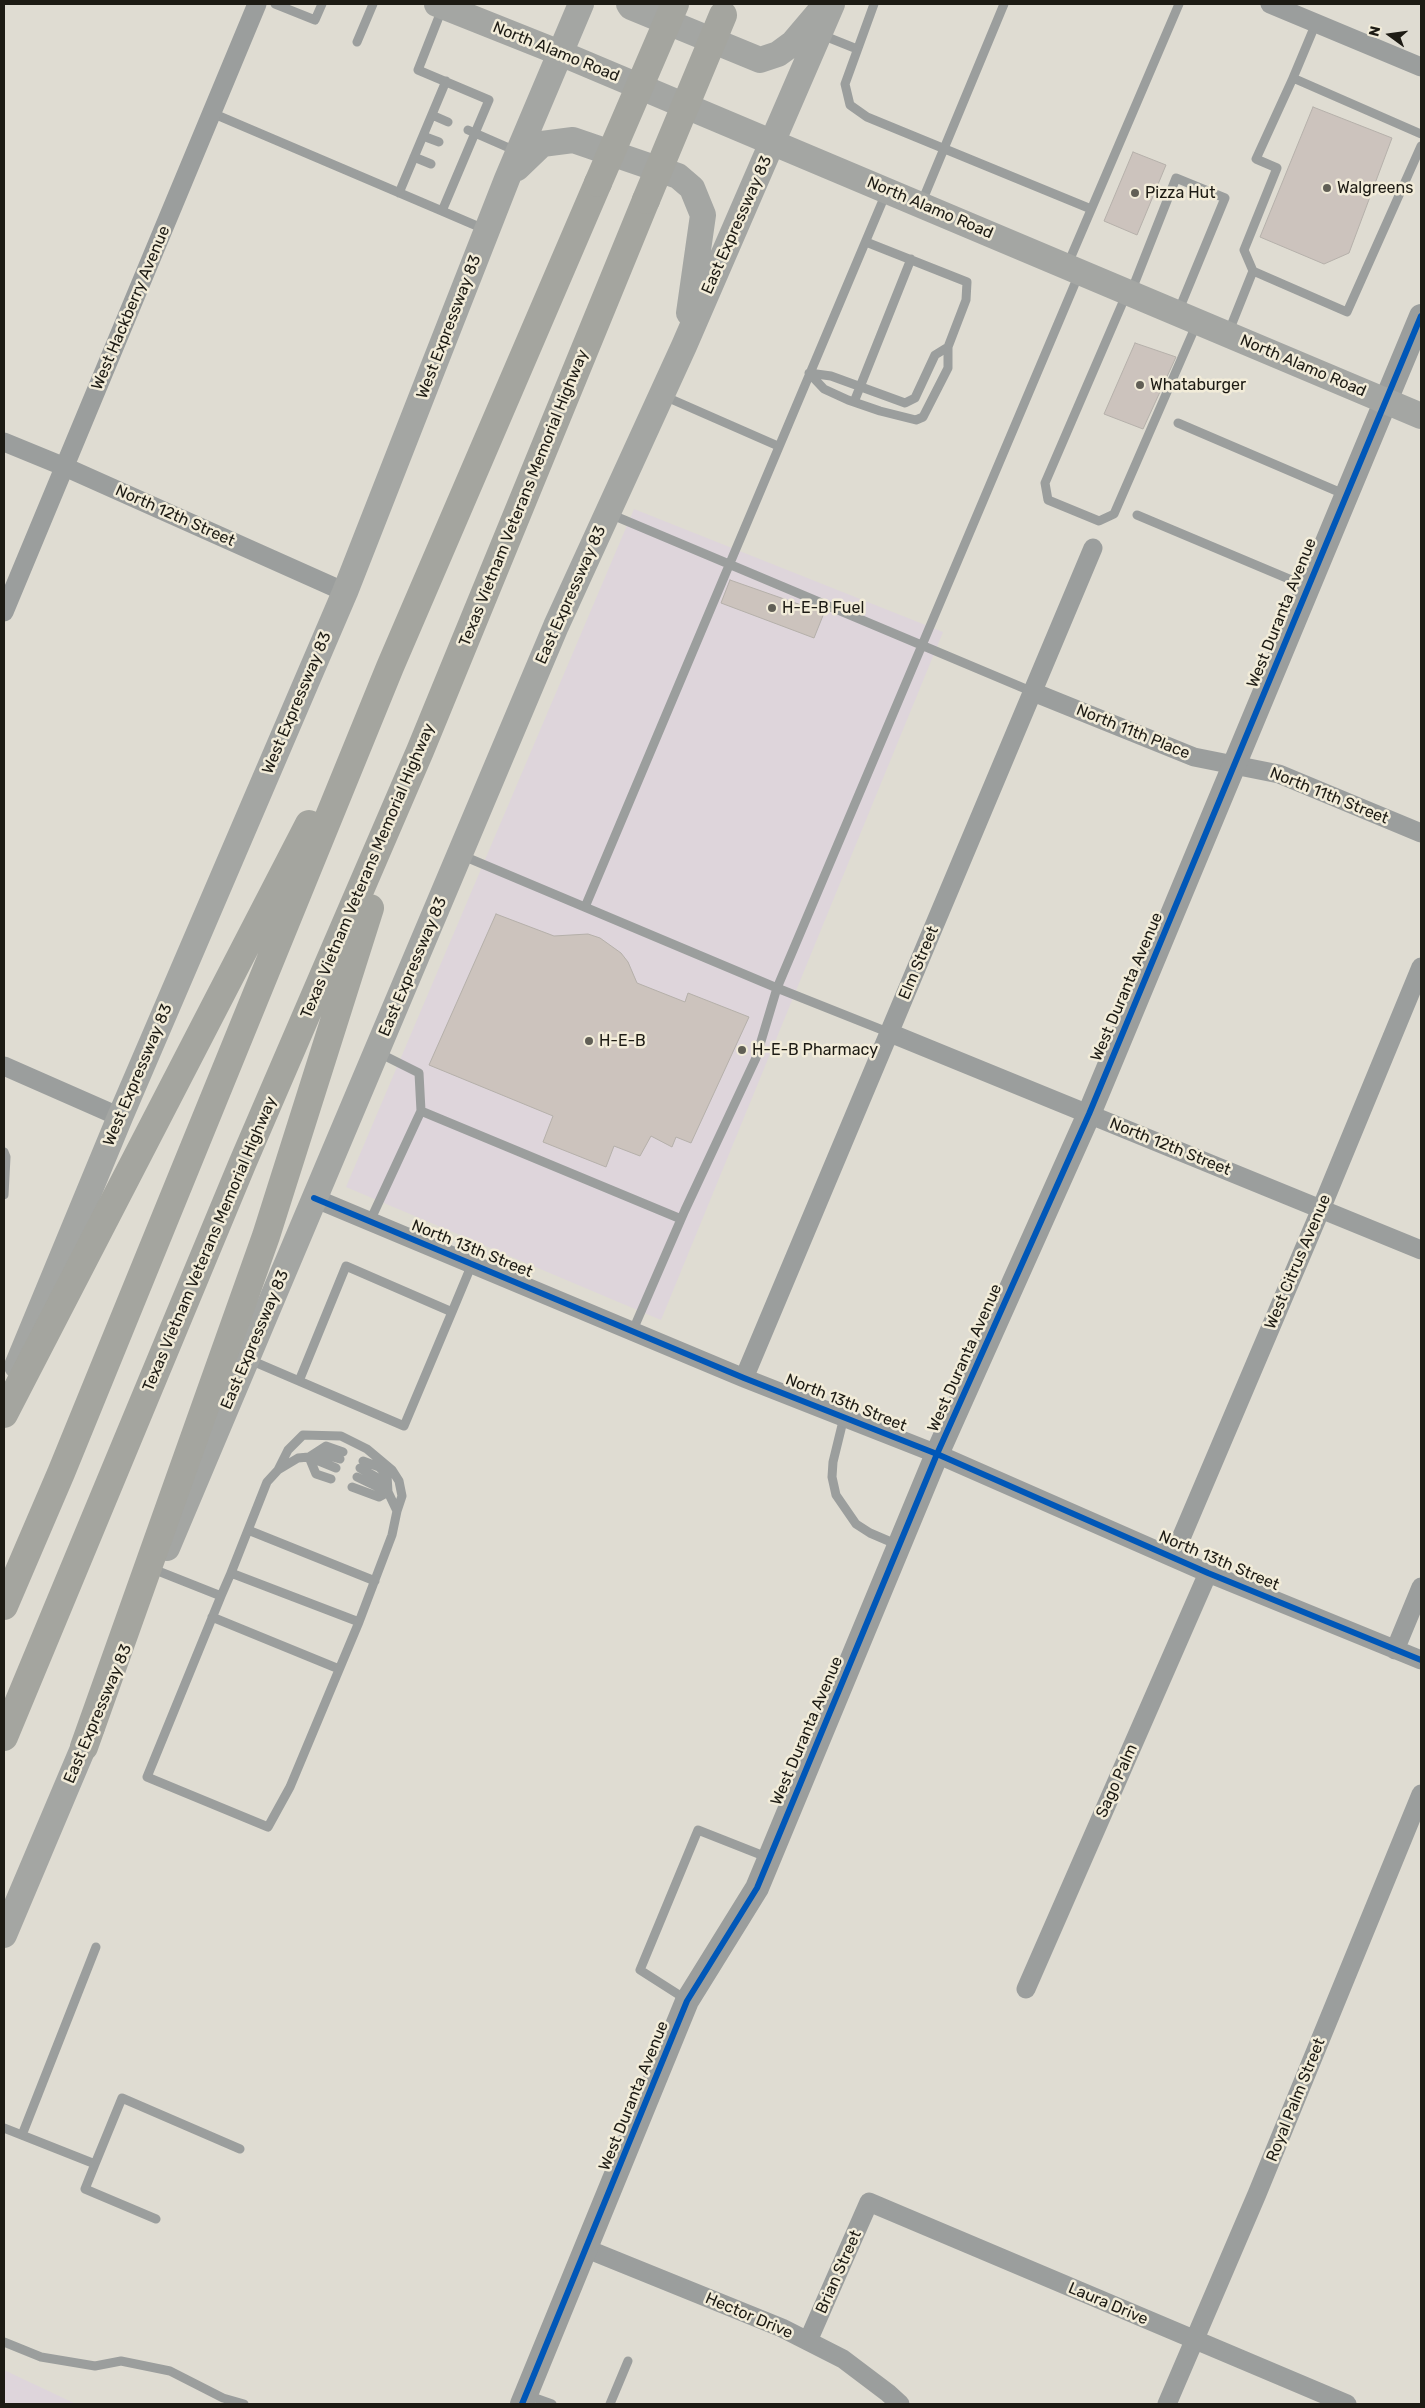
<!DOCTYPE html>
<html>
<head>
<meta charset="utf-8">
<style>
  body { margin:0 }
  #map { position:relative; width:1425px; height:2408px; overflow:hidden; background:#dfdcd2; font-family:Rubik,sans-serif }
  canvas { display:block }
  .frame { position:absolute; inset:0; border:5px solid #1d1b14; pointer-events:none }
  .north { position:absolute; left:1365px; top:10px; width:50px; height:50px; -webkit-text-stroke:4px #f2ecd9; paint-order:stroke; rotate:284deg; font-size:14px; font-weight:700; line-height:20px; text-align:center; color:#1d1b14 }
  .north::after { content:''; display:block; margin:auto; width:18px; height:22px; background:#1d1b14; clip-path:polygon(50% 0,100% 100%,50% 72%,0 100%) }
</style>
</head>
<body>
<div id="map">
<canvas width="1425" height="2408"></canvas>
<div class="frame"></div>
<div class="north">N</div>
</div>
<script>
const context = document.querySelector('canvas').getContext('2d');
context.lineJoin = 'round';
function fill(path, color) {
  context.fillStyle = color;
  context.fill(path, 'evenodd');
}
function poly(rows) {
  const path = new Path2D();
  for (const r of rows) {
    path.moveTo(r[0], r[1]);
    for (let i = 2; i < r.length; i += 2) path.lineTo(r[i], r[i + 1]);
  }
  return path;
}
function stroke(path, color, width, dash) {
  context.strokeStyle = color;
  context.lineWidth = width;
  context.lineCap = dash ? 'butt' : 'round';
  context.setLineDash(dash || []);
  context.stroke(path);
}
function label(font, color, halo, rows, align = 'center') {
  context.font = font + ' Rubik,sans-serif';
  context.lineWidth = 5;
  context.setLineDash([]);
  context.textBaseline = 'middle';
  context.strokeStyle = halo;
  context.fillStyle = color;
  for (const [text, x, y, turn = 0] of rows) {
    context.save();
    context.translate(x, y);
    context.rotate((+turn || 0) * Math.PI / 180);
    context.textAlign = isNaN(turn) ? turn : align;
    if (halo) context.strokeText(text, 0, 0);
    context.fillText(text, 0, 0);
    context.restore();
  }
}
fill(poly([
  [634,509,943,632,661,1320,346,1187],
  [4,2370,76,2404,4,2404]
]), '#ded5db');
const building = poly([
  [1313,107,1392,138,1349,253,1324,264,1260,237,1313,107],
  [1133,152,1166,165,1137,235,1104,221,1133,152],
  [1135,343,1176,357,1143,429,1104,414,1135,343],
  [730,580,824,613,814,638,721,603,730,580],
  [496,914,554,936,588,934,600,938,621,953,628,962,637,983,685,1002,688,993,749,1017,691,1143,676,1137,672,1147,651,1136,640,1156,614,1146,606,1167,543,1142,553,1116,429,1065,496,914]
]);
fill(building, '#ccc3bd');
stroke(building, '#b5b0aa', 1);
stroke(poly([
  [275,4,315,20,322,4],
  [874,4,845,84,850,105,867,117,1091,209],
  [442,9,418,70,489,100,442,211,484,229],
  [1316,23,1293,78,1421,134],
  [822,35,857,49],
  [357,42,373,4],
  [1293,78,1256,159,1277,168,1244,250,1253,271,1347,312,1421,146],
  [212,113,442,211],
  [432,115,448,122],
  [468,130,516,151],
  [423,136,439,142],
  [414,157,431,164],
  [399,193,446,81],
  [921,204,1004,4],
  [1067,266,1179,4],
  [1131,292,1176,178,1225,198,1178,312],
  [1126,295,1045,483,1048,500,1099,521,1114,514,1197,323],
  [1229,331,1253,271],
  [809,373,824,389,848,400,880,411,916,420,923,417,948,368,948,347,966,300,967,282,866,242],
  [809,373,831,376,905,403,915,398,935,355,948,347],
  [664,396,778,446],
  [854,402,911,259],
  [1178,423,1346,495],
  [610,514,1033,692],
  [1137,515,1308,587],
  [461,855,777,988,890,1033],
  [585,907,886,193],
  [379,1053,419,1073,421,1111],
  [4,1152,6,1157,4,1195],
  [370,1221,421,1111,681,1219],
  [452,1312,472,1264],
  [633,1330,685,1210,756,1058,777,988,1079,274],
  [250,1360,299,1381,346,1266,452,1312,404,1426,299,1381],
  [844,1417,833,1462,832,1477,836,1495,856,1524,870,1533,898,1545],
  [314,1456,322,1454,340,1459],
  [309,1457,326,1446,343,1452],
  [309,1457,316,1474,331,1479],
  [363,1461,379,1467,387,1475,388,1492],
  [360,1468,383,1481,387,1489],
  [278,1470,288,1450,303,1435,341,1436,367,1449,392,1470,399,1481,402,1496,397,1511],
  [357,1477,388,1492,397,1511,392,1535,359,1622],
  [352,1487,379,1497,388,1492],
  [248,1530,375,1581],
  [158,1571,221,1596,147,1777,268,1827,290,1787,359,1622,231,1573,221,1596],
  [231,1573,267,1482,278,1470,298,1458,309,1457,336,1468],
  [212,1617,339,1669],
  [687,2000,640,1970,698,1830,769,1858],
  [4,2128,95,2164,85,2189,156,2219],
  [22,2135,96,1947],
  [95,2164,122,2098,240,2149],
  [4,2342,41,2357,95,2366,121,2361,170,2371,223,2398,244,2404],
  [527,2395,552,2404],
  [610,2404,628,2361]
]), '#9b9e9d', 9);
stroke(poly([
  [1270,4,1421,67],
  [4,442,65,467,345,592],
  [4,612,257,4],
  [1033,692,1194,757,1279,774,1421,833],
  [890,1033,1421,1250],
  [4,1066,120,1117],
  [314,1198,744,1378,937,1454,1208,1573,1421,1660],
  [744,1378,1093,548],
  [1173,1557,1321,1209,1421,967],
  [1395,1650,1421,1587],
  [1026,1989,1208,1573],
  [587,2249,782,2328,843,2359,888,2393,900,2404],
  [808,2341,869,2202,1347,2404],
  [1167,2404,1257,2194,1421,1794]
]), '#9b9e9d', 19);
stroke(poly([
  [522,2404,687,2001,757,1888,937,1454,1089,1114,1421,316]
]), '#9b9e9d', 24);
stroke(poly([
  [437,4,560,53,1421,416],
  [629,4,631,7,760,60,778,54,793,43,821,10],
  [517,168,542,144,573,140,678,176,692,188,703,215,689,313],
  [17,1366,120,1117,345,592,507,179,581,4],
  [167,1548,556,626,684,346,832,4],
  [4,1935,92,1727]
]), '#a4a6a3', 26);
stroke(poly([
  [4,1414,309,824],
  [4,1606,61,1473,390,667,598,183],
  [4,1737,243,1162,420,751,646,200],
  [84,1747,266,1236,370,908]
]), '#a4a59f', 28);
stroke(poly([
  [598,183,675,4],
  [646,200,723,15]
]), '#a4a59f', 28);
stroke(poly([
  [314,1198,744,1378,937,1454,1208,1573,1421,1660],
  [522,2404,687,2001,757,1888,937,1454,1089,1114,1421,316]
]), '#0057b8', 6);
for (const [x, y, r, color] of [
  [1327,188,5,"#615f56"],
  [1135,193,5,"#615f56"],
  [1140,385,5,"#615f56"],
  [772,608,5,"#615f56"],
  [589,1041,5,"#615f56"],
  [742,1050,5,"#615f56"]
]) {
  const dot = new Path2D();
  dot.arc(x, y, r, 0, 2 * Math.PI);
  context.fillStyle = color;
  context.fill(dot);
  stroke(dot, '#f2ecd9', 2);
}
label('16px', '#1d1b14', '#f2ecd9', [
  ["North Alamo Road",556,52,22],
  ["North Alamo Road",930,208,23],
  ["East Expressway 83",737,225,-66],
  ["West Hackberry Avenue",131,308,-67],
  ["West Expressway 83",449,327,-69],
  ["North Alamo Road",1303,366,23],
  ["Texas Vietnam Veterans Memorial Highway",524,498,-68],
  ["North 12th Street",175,516,24],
  ["East Expressway 83",571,595,-66],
  ["West Duranta Avenue",1282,613,-68],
  ["West Expressway 83",297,703,-67],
  ["North 11th Place",1133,732,22],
  ["North 11th Street",1329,796,22],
  ["Texas Vietnam Veterans Memorial Highway",368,871,-67],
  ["Elm Street",919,963,-67],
  ["East Expressway 83",413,967,-67],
  ["West Duranta Avenue",1127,987,-67],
  ["West Expressway 83",138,1075,-67],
  ["North 12th Street",1170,1147,22],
  ["Texas Vietnam Veterans Memorial Highway",210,1244,-67],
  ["North 13th Street",472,1249,22],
  ["West Citrus Avenue",1298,1262,-67],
  ["East Expressway 83",255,1340,-67],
  ["West Duranta Avenue",965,1358,-66],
  ["North 13th Street",846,1403,22],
  ["North 13th Street",1219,1561,23],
  ["East Expressway 83",98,1714,-67],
  ["West Duranta Avenue",807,1731,-67],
  ["Sago Palm",1117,1781,-66],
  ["West Duranta Avenue",634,2096,-68],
  ["Royal Palm Street",1296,2100,-68],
  ["Brian Street",839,2272,-66],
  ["Laura Drive",1108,2304,23],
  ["Hector Drive",749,2316,23]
]);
label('16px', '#1d1b14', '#f2ecd9', [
  ["Walgreens",1337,188],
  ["Pizza Hut",1145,193],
  ["Whataburger",1150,385],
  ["H-E-B Fuel",782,608],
  ["H-E-B",599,1041],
  ["H-E-B Pharmacy",752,1050]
], 'left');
</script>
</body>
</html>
